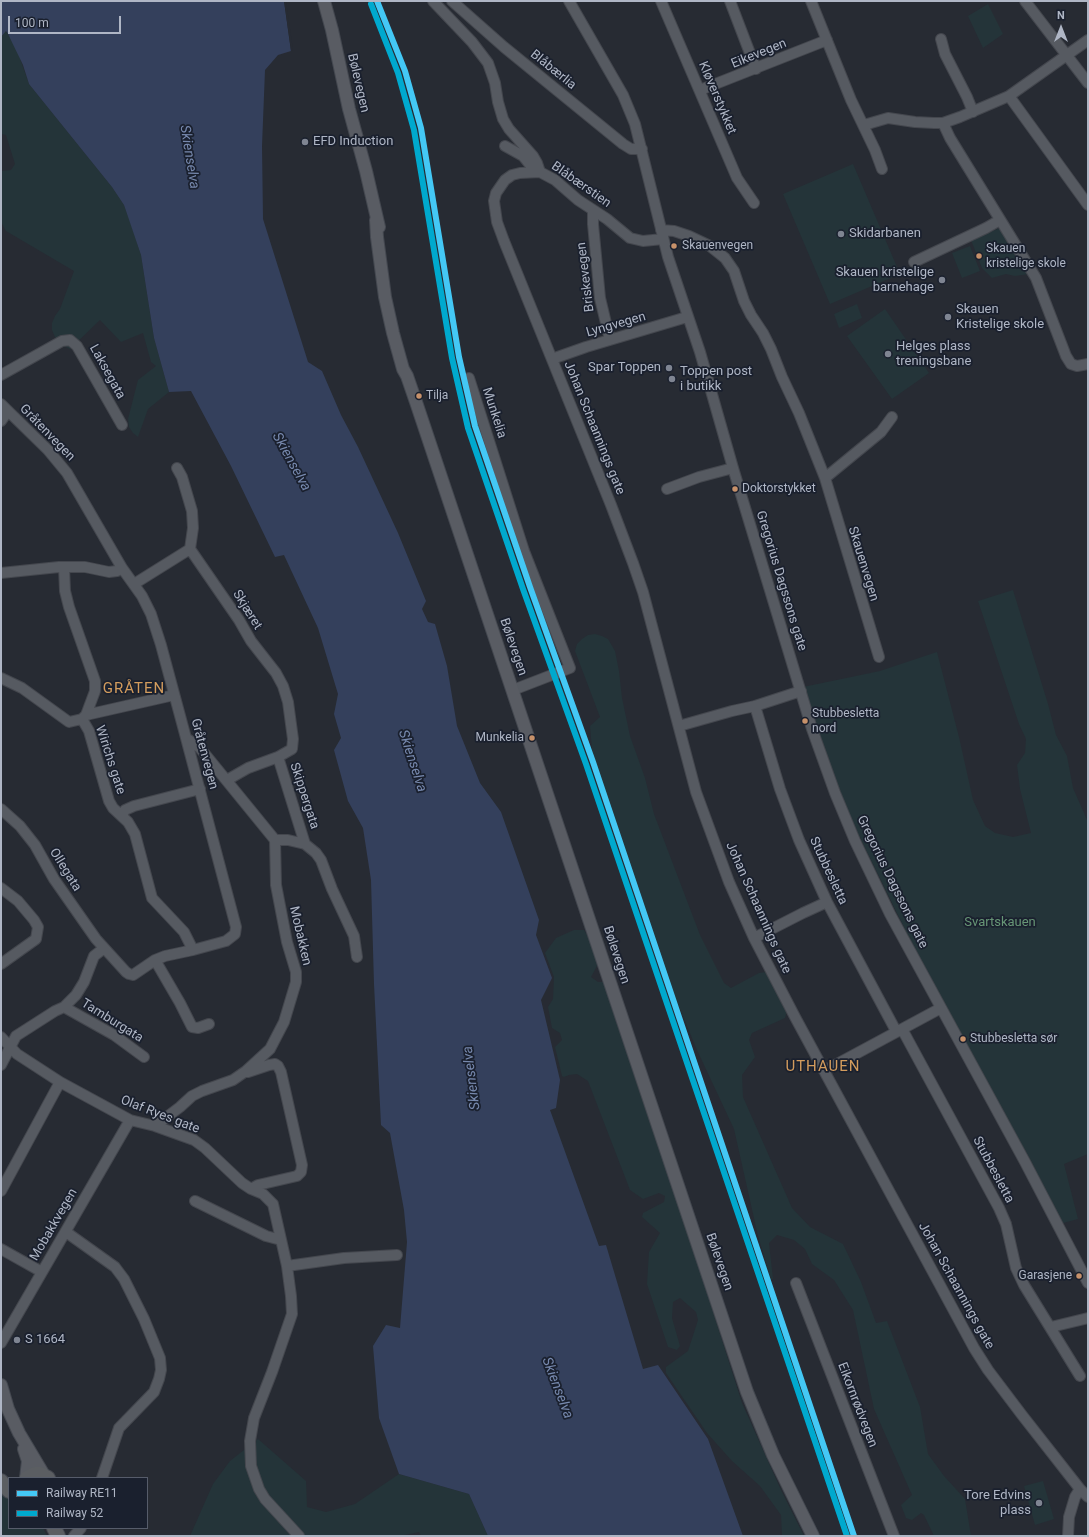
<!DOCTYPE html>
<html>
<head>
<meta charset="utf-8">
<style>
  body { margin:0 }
  #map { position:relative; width:1089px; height:1537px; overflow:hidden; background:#272b33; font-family:Roboto,sans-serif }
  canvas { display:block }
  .frame { position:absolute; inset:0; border:2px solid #afb6c5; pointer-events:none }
  .legend { position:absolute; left:8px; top:1477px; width:140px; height:52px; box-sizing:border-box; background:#1a202e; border:1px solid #565c6a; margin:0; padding:5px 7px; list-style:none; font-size:12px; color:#afb6c5 }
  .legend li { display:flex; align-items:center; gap:8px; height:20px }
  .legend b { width:20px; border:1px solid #565c6a }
  .north { position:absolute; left:1041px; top:8px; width:40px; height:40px; -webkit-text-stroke:3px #1a202e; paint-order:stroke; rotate:0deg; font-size:11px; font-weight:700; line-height:16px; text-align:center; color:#afb6c5 }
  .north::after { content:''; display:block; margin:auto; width:14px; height:18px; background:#afb6c5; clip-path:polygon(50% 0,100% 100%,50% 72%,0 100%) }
  .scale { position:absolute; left:8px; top:16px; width:113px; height:18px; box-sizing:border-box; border:2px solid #afb6c5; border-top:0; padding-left:5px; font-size:12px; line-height:14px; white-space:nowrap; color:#afb6c5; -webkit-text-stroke:3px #1a202e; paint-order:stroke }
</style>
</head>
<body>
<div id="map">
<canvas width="1089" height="1537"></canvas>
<div class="frame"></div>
<ul class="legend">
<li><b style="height:5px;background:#44c8f5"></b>Railway RE11</li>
<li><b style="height:5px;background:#00a9ce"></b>Railway 52</li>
</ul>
<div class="north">N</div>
<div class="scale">100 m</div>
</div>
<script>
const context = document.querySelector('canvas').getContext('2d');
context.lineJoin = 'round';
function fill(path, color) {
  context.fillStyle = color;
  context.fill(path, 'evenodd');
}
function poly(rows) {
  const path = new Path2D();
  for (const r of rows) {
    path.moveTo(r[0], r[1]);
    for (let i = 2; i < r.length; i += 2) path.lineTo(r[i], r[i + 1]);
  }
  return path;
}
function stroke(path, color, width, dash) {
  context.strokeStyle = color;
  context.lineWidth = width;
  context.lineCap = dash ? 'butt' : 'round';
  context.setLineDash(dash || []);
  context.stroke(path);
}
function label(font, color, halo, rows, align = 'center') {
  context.font = font + ' Roboto,sans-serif';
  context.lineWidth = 3.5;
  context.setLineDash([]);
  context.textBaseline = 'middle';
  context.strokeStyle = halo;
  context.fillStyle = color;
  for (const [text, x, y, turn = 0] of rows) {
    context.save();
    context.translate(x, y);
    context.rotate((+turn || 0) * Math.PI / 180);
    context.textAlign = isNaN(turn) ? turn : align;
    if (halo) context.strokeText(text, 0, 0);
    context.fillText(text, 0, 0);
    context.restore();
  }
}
fill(poly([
  [988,4,1003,34,983,48,968,16],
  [6,31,17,50,29,84,112,187,124,205,132,227,141,255,154,338,169,392,148,409,138,437,133,433,129,427,128,419,138,380,156,366,151,362,143,333,121,342,100,320,70,349,64,346,55,337,52,330,52,323,55,316,60,309,74,271,6,231,1,222,1,171,11,170,15,164,6,135,1,134,1,37],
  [853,164,900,274,830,304,783,194],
  [1000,228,1029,274,1015,276,1006,274,992,278,982,268,971,240],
  [970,246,980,271,962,278,952,253],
  [857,304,862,318,839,328,834,314],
  [885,309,929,373,892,399,847,336],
  [1013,590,1048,704,1056,735,1067,756,1073,788,1088,822,1088,1154,1064,1164,1078,1219,1063,1223,1049,1201,1030,1159,1001,1109,920,960,838,793,803,687,880,671,937,652,959,737,973,800,985,826,995,833,1013,837,1031,833,1020,789,1017,765,1025,753,1026,739,1019,724,978,601],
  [595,634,602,636,608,639,615,651,619,671,622,698,630,736,645,778,654,814,700,935,724,983,731,988,759,973,766,972,787,1011,785,1018,752,1033,749,1040,755,1057,742,1075,743,1097,792,1208,810,1227,843,1244,861,1282,876,1323,887,1321,920,1407,928,1454,944,1476,965,1499,971,1536,934,1536,924,1515,921,1513,912,1520,906,1518,901,1505,912,1495,874,1409,853,1310,834,1280,812,1264,805,1249,794,1240,777,1235,769,1243,773,1279,771,1279,758,1236,734,1129,697,1050,680,1009,657,961,593,762,590,726,600,717,575,651,577,644,582,639,588,635],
  [574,930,584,930,589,938,598,964,591,977,598,982,606,982,642,1088,742,1403,781,1490,804,1536,782,1536,781,1515,760,1486,732,1461,707,1433,666,1373,666,1367,688,1351,698,1320,696,1312,680,1298,673,1302,672,1318,680,1346,677,1350,668,1347,647,1284,649,1252,660,1233,642,1217,643,1213,664,1202,665,1196,659,1193,643,1199,630,1190,588,1081,577,1074,569,1075,564,1077,562,1076,555,1047,562,1040,560,1033,552,1028,548,1007,553,999,554,977,545,953,556,938],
  [258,1439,306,1481,307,1507,326,1512,355,1504,399,1474,469,1494,488,1536,421,1536,419,1532,400,1536,190,1536,213,1484,230,1461],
  [1043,1481,1054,1519,1035,1525,1024,1486],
  [1,1487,9,1495,9,1528,43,1528,47,1536,1,1536]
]), '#243439');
fill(poly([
  [1,1,284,1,291,51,278,55,265,70,262,146,263,219,308,362,322,371,341,415,358,447,398,533,426,601,422,609,428,622,435,624,447,666,457,726,480,783,501,812,539,920,536,935,552,978,541,1000,560,1080,556,1108,550,1110,599,1246,606,1245,643,1369,658,1365,708,1439,743,1536,488,1536,469,1494,399,1474,379,1418,373,1346,386,1325,400,1328,407,1242,404,1210,390,1133,381,1125,374,984,371,880,363,828,348,801,334,750,341,738,334,714,338,694,318,628,284,555,275,557,231,466,191,391,169,392,154,338,141,255,124,205,112,187,29,84,23,65,8,34,6,31,1,37]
]), '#34405c');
fill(poly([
  [284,1,286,1,293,50,291,51]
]), '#272b33');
const minor = poly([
  [433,1,472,42,488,63,495,83,498,102,503,119,509,129,533,156,537,163,540,172,555,180,578,200,607,219,630,238,643,241,663,239],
  [452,1,504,47,623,144,631,149,642,149],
  [569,1,623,95,635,124,668,257,700,352,733,468,812,729,835,793,855,841,890,914,1025,1162,1088,1283],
  [661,1,737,178,754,203],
  [730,1,756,69],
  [811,1,851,100,875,150,882,169],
  [1025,1,1088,83],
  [941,39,945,54,967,97,973,112],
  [700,90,827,40],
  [1009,96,1088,205],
  [943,123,950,138,1036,278,1066,356,1071,364,1077,366,1088,364],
  [864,125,888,118,915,122,934,123,943,123,960,117,1009,96,1088,40],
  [505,146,523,156,531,166],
  [540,172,520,173,512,175,505,180,496,193,494,201,497,222,504,241,611,505,633,563,643,592,696,792,729,882,754,938,795,1017,974,1348,988,1370,1022,1415,1080,1489,1088,1497],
  [593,210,593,224,600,298,610,340],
  [661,230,674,231,689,236,710,246,725,258,734,271,744,301,751,315,763,333,771,349,782,377,799,413,825,478,879,657],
  [914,262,986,228,1000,220],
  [552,359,586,347,687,317],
  [1,375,62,341,70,340,77,346,122,425],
  [469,378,524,551,570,668,513,690],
  [1,404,48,450,67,473,122,568,142,596,151,614,161,645,186,738,236,927,235,934,226,941,193,950,165,956,155,960,133,975,129,974,126,972,96,939,54,879,35,845,20,826,1,809],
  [1,421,8,411],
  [177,468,182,477,192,511,193,528,190,549,239,620,251,641,276,673,283,686,288,702,293,739,292,749,278,757,248,768,227,780],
  [825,478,881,432,892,417],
  [667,489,699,477,733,468],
  [64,567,65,591,69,607,95,681,95,691,86,715],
  [1,573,59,567,85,567,109,572,117,571,122,568],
  [134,584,190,549],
  [1,678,22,688,69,722,82,719,86,715,174,695],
  [755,706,780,789,799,840,827,902,896,1031],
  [82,719,89,731,109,801,113,808,128,822,135,834,152,898,184,932,193,950],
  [679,726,732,711,755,706,801,691],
  [186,738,200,748,275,840,288,840,305,844],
  [278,757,305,844,316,853,321,860,332,889,354,936,357,957],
  [122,815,125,810,134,806,200,789],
  [1,888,18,901,34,920,38,927,36,939,1,964],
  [754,938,803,913,827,902],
  [155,960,180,1003,192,1027,198,1028,209,1024],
  [64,1007,114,1035,144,1057],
  [902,1029,999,1208,1006,1224,1016,1268,1024,1285,1080,1376],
  [1,1037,17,1054,60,1082,130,1120,155,1126,194,1140,205,1148,242,1183,251,1189,263,1194,273,1204,287,1266,291,1296,292,1314,272,1372,254,1418,250,1441,251,1466,259,1489,265,1499,299,1536],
  [1,1065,16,1036,55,1011,64,1007,76,995,84,982,94,956,103,949],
  [824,1071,941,1008],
  [248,1072,269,1065,275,1064,278,1066,281,1072,302,1165,301,1172,297,1176,258,1185,251,1189],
  [155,1126,180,1107,192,1096,202,1091,233,1080,246,1071,270,1049,284,1022,296,982,296,972,287,942,276,885,275,840],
  [1,1191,60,1082],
  [195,1201,266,1236,281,1240],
  [66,1232,115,1267,124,1279,144,1319,160,1358,161,1370,159,1379,154,1392,119,1428,102,1478],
  [1,1249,42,1272],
  [287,1266,344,1258,397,1255],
  [796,1283,894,1536],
  [1051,1327,1088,1318],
  [1,1343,130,1120],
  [74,1536,81,1528],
  [1068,1536,1069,1517,1075,1497,1080,1489]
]);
const major = poly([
  [324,1,332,30,349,109,366,171,379,227],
  [376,220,377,237,385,297,393,333,403,369,407,376,417,405,747,1392,773,1455,813,1536],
  [1,1385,8,1409,19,1433,44,1475],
  [24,1449,28,1461,26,1478]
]);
const highway = poly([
  [27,1478,35,1474,40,1474,48,1478],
  [1,1481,9,1491],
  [54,1528,58,1536]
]);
stroke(minor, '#44474e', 12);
stroke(major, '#444850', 14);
stroke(highway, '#43474f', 16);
stroke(minor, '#565a61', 10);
stroke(major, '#595c63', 12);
stroke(highway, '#5b5e62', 14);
stroke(poly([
  [377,1,405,71,421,128,459,357,475,426,530,587,593,762,854,1536]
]), '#44c8f5', 6);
stroke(poly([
  [371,4,398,73,414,130,452,358,468,428,523,589,586,764,847,1536]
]), '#00a9ce', 6);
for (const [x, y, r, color] of [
  [305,142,4,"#7f8592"],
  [841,234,4,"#7f8592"],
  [674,246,3.5,"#c7916a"],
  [979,256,3.5,"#c7916a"],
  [942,280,4,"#7f8592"],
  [948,317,4,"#7f8592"],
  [888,354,4,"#7f8592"],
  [669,368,4,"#7f8592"],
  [672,379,4,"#7f8592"],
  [419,396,3.5,"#c7916a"],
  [735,489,3.5,"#c7916a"],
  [805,721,3.5,"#c7916a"],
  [532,738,3.5,"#c7916a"],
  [963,1039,3.5,"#c7916a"],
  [1079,1276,3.5,"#c7916a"],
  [17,1340,4,"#7f8592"],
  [1039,1503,4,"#7f8592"]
]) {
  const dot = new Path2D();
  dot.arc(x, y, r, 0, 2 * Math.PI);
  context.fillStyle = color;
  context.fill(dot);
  stroke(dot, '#1a202e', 1.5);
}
label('12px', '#afb6c5', '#1a202e', [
  ["Skauenvegen",682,246],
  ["Skauen",986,249],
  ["kristelige skole",986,264],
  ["Tilja",426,396],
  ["Doktorstykket",742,489],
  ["Stubbesletta",812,714],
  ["nord",812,729],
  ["Munkelia",524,738,"right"],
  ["Stubbesletta sør",970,1039],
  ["Garasjene",1072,1276,"right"]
], 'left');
label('13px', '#afb6c5', '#1a202e', [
  ["Eikevegen",759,54,-22],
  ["Blåbærlia",553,70,39],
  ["Bølevegen",358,83,77],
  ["Kløverstykket",717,98,67],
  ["Blåbærstien",581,185,35],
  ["Briskevegen",586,277,-97],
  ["Lyngvegen",616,325,-16],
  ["Laksegata",107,372,61],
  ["Munkelia",494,413,72],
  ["Johan Schaannings gate",594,428,68],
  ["Gråtenvegen",47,433,46],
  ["Skauenvegen",863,564,73],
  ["Gregorius Dagssons gate",781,581,73],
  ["Skjæret",247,610,58],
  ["Bølevegen",513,647,71],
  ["Gråtenvegen",204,754,75],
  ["Wirichs gate",110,760,72],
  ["Skippergata",304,796,72],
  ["Ollegata",65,870,58],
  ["Stubbesletta",828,871,65],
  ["Gregorius Dagssons gate",892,882,64],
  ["Johan Schaannings gate",758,908,66],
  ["Mobakken",300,936,77],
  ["Bølevegen",616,955,72],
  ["Tamburgata",112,1021,32],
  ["Olaf Ryes gate",160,1115,21],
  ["Stubbesletta",993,1170,62],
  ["Mobakkvegen",54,1225,-60],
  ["Bølevegen",719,1262,71],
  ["Johan Schaannings gate",956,1286,61],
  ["Eikornrødvegen",857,1405,69]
]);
label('13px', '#afb6c5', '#1a202e', [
  ["EFD Induction",313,142],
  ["Skidarbanen",849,234],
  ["Skauen kristelige",934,273,"right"],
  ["barnehage",934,288,"right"],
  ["Skauen",956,310],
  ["Kristelige skole",956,325],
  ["Helges plass",896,347],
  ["treningsbane",896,362],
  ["Spar Toppen",661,368,"right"],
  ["Toppen post",680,372],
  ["i butikk",680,387],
  ["S 1664",25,1340],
  ["Tore Edvins",1031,1496,"right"],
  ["plass",1031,1511,"right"]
], 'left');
label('13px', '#679676', '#1a202e', [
  ["Svartskauen",1000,923]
]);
label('italic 14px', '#7789ae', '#1a202e', [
  ["Skienselva",189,157,81],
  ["Skienselva",291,462,61],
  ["Skienselva",412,761,72],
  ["Skienselva",472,1078,-97],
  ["Skienselva",557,1388,69]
]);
context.letterSpacing = '1px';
label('15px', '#d39c5d', '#1a202e', [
  ["GRÅTEN",134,689],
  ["UTHAUEN",823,1067]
]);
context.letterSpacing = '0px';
</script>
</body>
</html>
